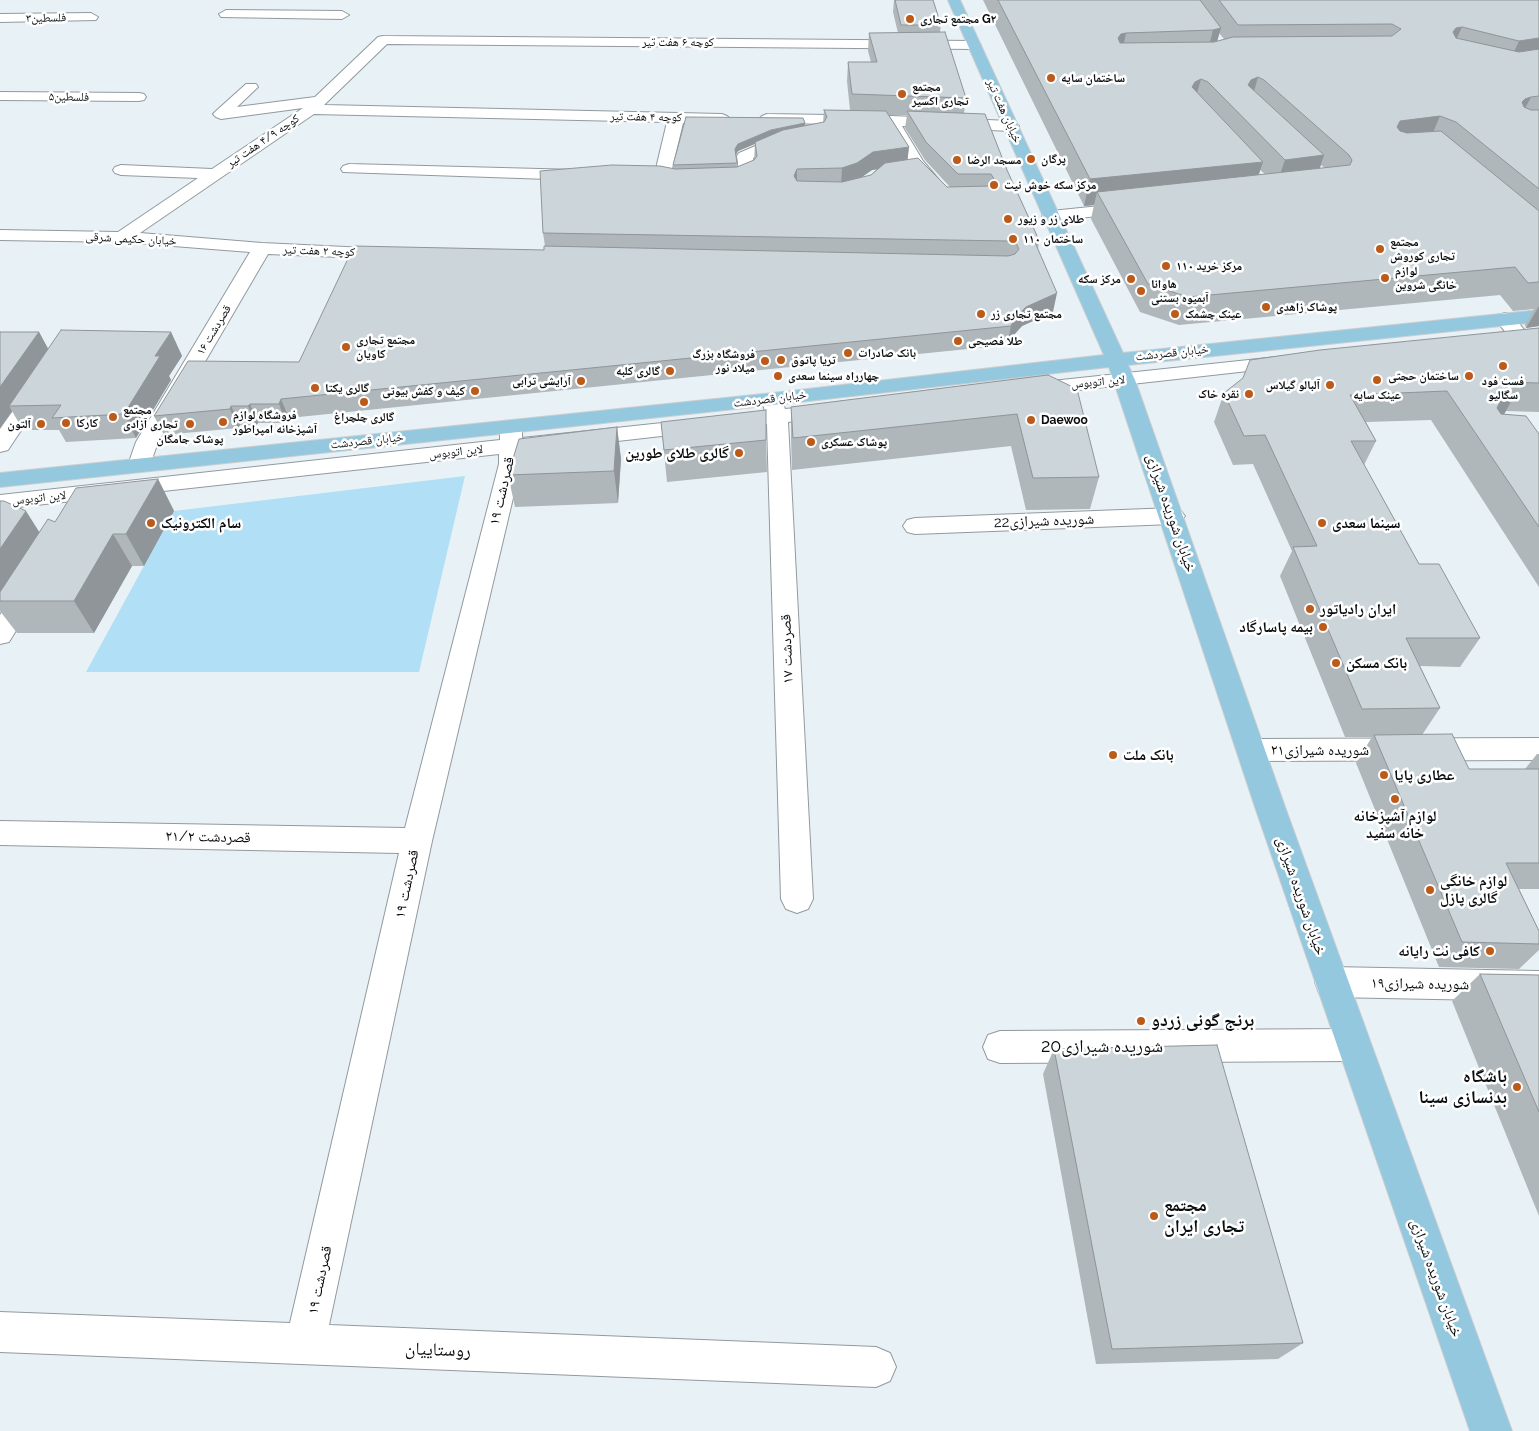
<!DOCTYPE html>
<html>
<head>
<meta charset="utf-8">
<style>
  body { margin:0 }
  canvas { display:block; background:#e8f1f6 }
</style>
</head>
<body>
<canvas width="1539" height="1431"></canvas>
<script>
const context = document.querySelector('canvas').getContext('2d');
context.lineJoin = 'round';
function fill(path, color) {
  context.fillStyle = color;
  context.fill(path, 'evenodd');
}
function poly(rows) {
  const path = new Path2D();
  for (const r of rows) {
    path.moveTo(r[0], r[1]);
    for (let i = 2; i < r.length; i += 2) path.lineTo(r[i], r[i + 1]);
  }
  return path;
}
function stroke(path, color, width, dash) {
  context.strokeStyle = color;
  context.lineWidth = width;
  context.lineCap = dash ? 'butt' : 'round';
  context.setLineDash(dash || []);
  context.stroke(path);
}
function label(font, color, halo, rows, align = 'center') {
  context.font = font + ' Raleway,"Noto Naskh Arabic",sans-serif';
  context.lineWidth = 5;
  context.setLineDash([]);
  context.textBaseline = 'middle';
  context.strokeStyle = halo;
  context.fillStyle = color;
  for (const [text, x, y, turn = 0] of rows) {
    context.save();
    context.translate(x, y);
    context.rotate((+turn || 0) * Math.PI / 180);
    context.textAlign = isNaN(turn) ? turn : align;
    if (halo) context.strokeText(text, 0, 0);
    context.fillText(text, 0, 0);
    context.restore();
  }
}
fill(poly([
  [465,476,419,672,86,672,174,511]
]), '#b1dff5');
const minor = poly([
  [226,10,342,11,349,15,342,19,221,17,219,14,226,10],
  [91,13,98,17,96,20,0,22,0,14,91,13],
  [383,36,974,41,981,45,974,49,387,44,324,105,722,114,727,116,730,119,727,122,722,124,683,123,670,177,668,181,662,182,656,181,654,177,667,122,314,114,140,233,262,243,388,249,394,250,397,254,394,258,388,259,268,254,158,442,150,465,147,470,139,472,131,470,128,465,136,442,250,252,122,242,0,240,0,230,118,232,198,178,121,175,115,173,113,170,115,167,121,165,212,169,303,108,221,119,216,117,213,114,216,111,246,84,256,84,258,87,237,107,315,97,378,37,383,36],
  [0,92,139,93,144,94,146,97,144,100,139,101,0,100,0,92],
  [767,114,891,116,1011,121,1016,123,1019,126,1016,129,1011,131,902,126,923,161,945,187,943,191,937,192,931,191,910,166,886,126,762,122,759,119,762,116,767,114],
  [789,135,795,137,797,140,795,143,782,146,753,158,755,174,753,177,737,183,720,184,714,183,712,179,714,175,739,172,737,156,739,153,772,139,789,135],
  [349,164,578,170,584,172,586,175,584,178,578,180,343,172,341,169,343,166,349,164],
  [1129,203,1135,204,1138,208,1135,212,1051,221,1045,220,1042,216,1045,212,1051,211,1129,203],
  [1505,313,1512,315,1539,348,1539,367,1532,365,1495,319,1498,315,1505,313],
  [1286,356,1293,358,1296,362,1293,366,1033,395,1026,393,1023,389,1026,385,1033,383,1286,356],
  [39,382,46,384,49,388,8,450,0,452,0,429,32,384,39,382],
  [773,393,780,395,785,409,829,405,837,406,840,411,837,416,829,417,788,422,813,899,808,909,797,913,786,909,781,899,767,424,521,452,521,464,432,841,329,1325,876,1347,890,1353,896,1367,890,1381,876,1387,0,1352,0,1312,290,1323,399,853,0,845,0,821,405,828,499,464,499,454,0,509,0,495,500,440,500,430,503,425,511,423,519,425,522,430,522,438,765,412,762,399,766,395,773,393],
  [1173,508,1181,511,1185,516,1181,521,1173,524,915,534,907,532,903,526,907,520,915,518,1173,508],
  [29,581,38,584,41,590,9,642,0,644,0,615,20,584,29,581],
  [1539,738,1539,760,1251,761,1241,758,1237,750,1241,742,1251,739,1539,738],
  [1331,967,1539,971,1539,1001,1331,997,1319,993,1315,982,1319,971,1331,967],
  [1353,1029,1365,1033,1370,1045,1365,1057,1353,1061,1000,1063,988,1059,983,1047,988,1035,1000,1031,1353,1029]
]);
const major = poly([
  [948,0,960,0,1123,353,1539,310,1539,322,1128,365,1135,380,1285,807,1512,1431,1470,1431,1255,807,1109,367,773,405,0,487,0,473,773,393,1104,355,948,0]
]);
stroke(minor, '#929a9f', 2);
stroke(major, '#cececf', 2);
fill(minor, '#fff');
fill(major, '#94c8de');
fill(poly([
  [894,0,933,0,941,25,940,32,966,98,964,113,1007,170,1039,240,1038,250,1053,312,1022,326,1012,337,1007,345,289,418,286,423,258,423,256,426,240,425,238,428,164,435,154,416,299,362,544,250,545,246,543,233,673,169,673,165,805,123,805,126,823,123,824,110,850,110,847,81,848,62,871,62,868,51,869,33,898,33,893,12],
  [889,115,907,115,905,128,925,160,950,187,947,187,907,160,909,147],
  [755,144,754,160,737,167,736,155,738,151],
  [877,169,871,175,862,177,872,170],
  [983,0,1539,0,1539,326,1526,328,1525,325,1534,309,1513,311,1500,295,1179,325,1140,312,1091,219,1094,205,1084,206],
  [1219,33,1224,39,1217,41],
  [1321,165,1325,168,1320,168],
  [1260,170,1265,174,1259,175],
  [1539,328,1539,412,1506,411,1504,414,1539,434,1539,587,1431,420,1366,422,1376,441,1364,465,1419,564,1480,638,1460,667,1420,666,1440,708,1422,735,1469,769,1525,769,1537,754,1539,754,1539,889,1519,889,1539,931,1539,950,1519,969,1439,967,1356,763,1372,737,1345,737,1280,576,1292,551,1253,464,1233,465,1214,422,1224,393],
  [0,332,39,332,48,349,171,332,182,356,169,376,171,380,136,438,66,442,59,430,23,430,12,411,0,428],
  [1048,375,1099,477,1090,509,1026,510,1011,446,792,470,791,439,791,407],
  [661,422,766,440,767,472,667,482],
  [617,427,621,459,618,503,515,507,508,475],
  [158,479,174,511,144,566,132,566,94,633,17,633,0,611,0,501,39,532,55,522],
  [1480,974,1539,975,1539,1216,1452,1001],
  [1054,1049,1303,1343,1278,1359,1096,1364,1043,1074]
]), '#afb7bb');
fill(poly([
  [1462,27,1451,51,1453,32,1456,28],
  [1221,28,1214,52,1207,54,1213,30],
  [1126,33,1121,57,1118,38,1121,34],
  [1539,38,1539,60,1508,65,1519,41],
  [1258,77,1251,102,1248,85,1251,80],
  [1201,79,1194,104,1192,87,1195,82],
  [1531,97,1518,122,1522,102,1525,99],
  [1440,116,1429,142,1389,147,1400,121],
  [805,123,805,131,771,137,738,151,735,156,735,149,738,144,771,130],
  [909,147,907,165,872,170,856,181,841,186,842,168,873,152],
  [1324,155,1315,182,1276,186,1285,160],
  [1263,162,1254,188,1097,192,1094,205,1084,206,1090,179],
  [797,169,797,187,794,176],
  [1057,293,1053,312,1022,326,1012,337,1007,345,1011,326,1015,318,1026,307],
  [1539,306,1539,326,1526,328],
  [39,332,51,354,9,406,12,411,0,428,0,387],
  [171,332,182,356,169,376,171,380,136,438,124,414,155,356],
  [1513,398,1497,427,1485,429,1501,400],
  [281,399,289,418,286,423,279,404],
  [250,404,258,423,256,426,248,406],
  [231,406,240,425,238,428,230,409],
  [617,427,621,459,618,503,614,471],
  [158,479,174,511,144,566,126,534],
  [26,511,45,541,0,601,0,549],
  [113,534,132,566,94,633,74,601]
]), '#8f9599');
const building = poly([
  [895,0,933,0,941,25,901,25,895,0],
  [998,0,1200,0,1221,28,1213,30,1126,33,1121,34,1118,38,1120,43,1214,42,1233,37,1392,36,1401,29,1392,24,1238,25,1219,0,1539,0,1539,38,1519,41,1462,27,1456,28,1453,32,1456,38,1519,52,1539,49,1539,96,1531,97,1525,99,1522,102,1524,107,1531,110,1539,110,1539,189,1456,122,1440,116,1400,121,1397,127,1400,131,1407,133,1441,131,1539,211,1539,282,1528,283,1515,267,1188,297,1148,284,1097,192,1350,165,1352,160,1349,155,1264,80,1258,77,1251,80,1248,85,1324,155,1285,160,1208,82,1201,79,1195,82,1192,87,1263,162,1090,179,998,0],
  [945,32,966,98,852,94,848,62,877,62,869,33,945,32],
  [824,110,886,111,909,147,873,152,857,163,842,168,797,169,794,176,797,181,842,182,871,175,885,163,918,158,947,187,991,186,994,179,991,174,958,174,926,142,907,111,985,114,1007,170,1039,240,1034,240,1057,293,1026,307,1015,318,1011,326,281,399,279,404,250,404,248,406,231,406,230,409,154,416,188,361,299,362,354,246,544,250,544,246,1008,256,1015,254,1019,249,1016,243,1008,241,543,233,540,171,612,165,660,166,675,169,737,167,754,160,757,156,755,142,783,130,824,122,827,117,824,110],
  [686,117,803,118,805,123,771,130,738,144,735,149,737,163,673,165,686,117],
  [1539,328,1539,383,1502,382,1513,398,1501,400,1497,408,1501,414,1526,416,1539,434,1539,527,1447,391,1350,395,1376,441,1351,441,1419,564,1439,564,1480,638,1406,638,1440,708,1362,709,1293,547,1317,546,1265,435,1244,436,1224,393,1243,378,1250,360,1320,350,1539,328],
  [61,330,171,332,155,356,160,356,124,414,52,418,61,405,9,406,61,330],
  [0,332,39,332,0,387,0,332],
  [1048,375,1077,389,1099,477,1033,478,1017,414,793,438,791,407,1048,375],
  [766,410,766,440,664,450,661,422,766,410],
  [617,427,614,471,508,475,519,439,617,427],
  [158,479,126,534,113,534,74,601,0,601,0,592,48,519,55,522,76,488,158,479],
  [0,501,4,501,26,511,0,549,0,501],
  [1452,734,1469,769,1539,769,1539,863,1506,863,1539,931,1539,944,1462,942,1374,735,1452,734],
  [1480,974,1539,975,1539,1112,1480,974],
  [1217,1045,1303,1343,1112,1349,1054,1049,1217,1045]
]);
fill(building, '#ccd5da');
stroke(building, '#8f9599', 1);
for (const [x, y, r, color] of [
  [910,19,5,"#bb5a19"],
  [1051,78,5,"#bb5a19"],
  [902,94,5,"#bb5a19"],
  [1031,159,5,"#bb5a19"],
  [957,160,5,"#bb5a19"],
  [994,185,5,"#bb5a19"],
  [1008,219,5,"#bb5a19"],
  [1013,239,5,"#bb5a19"],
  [1380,249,5,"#bb5a19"],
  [1166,266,5,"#bb5a19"],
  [1385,278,5,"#bb5a19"],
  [1131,279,5,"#bb5a19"],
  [1141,291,5,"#bb5a19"],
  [1266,307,5,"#bb5a19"],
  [981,314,5,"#bb5a19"],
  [1175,314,5,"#bb5a19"],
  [958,341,5,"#bb5a19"],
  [346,347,5,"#bb5a19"],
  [848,353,5,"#bb5a19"],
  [781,360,5,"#bb5a19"],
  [765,361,5,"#bb5a19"],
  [1503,366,5,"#bb5a19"],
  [670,371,5,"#bb5a19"],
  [778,376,5,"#bb5a19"],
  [1469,376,5,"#bb5a19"],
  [1377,380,5,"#bb5a19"],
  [581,381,5,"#bb5a19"],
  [1330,385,5,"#bb5a19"],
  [315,388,5,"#bb5a19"],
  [475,391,5,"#bb5a19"],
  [1249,394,5,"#bb5a19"],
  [364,402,5,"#bb5a19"],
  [113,417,5,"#bb5a19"],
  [1031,420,5,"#bb5a19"],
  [223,422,5,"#bb5a19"],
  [66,423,5,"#bb5a19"],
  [41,424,5,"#bb5a19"],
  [190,424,5,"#bb5a19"],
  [811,442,5,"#bb5a19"],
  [739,453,5,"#bb5a19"],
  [151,523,5,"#bb5a19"],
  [1322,523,5,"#bb5a19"],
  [1310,609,5,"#bb5a19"],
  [1323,627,5,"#bb5a19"],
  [1336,663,5,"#bb5a19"],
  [1113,755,5,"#bb5a19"],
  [1384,775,5,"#bb5a19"],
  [1395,799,5,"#bb5a19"],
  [1430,890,5,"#bb5a19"],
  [1490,951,5,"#bb5a19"],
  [1141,1021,5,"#bb5a19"],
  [1517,1087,5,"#bb5a19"],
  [1154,1216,5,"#bb5a19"]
]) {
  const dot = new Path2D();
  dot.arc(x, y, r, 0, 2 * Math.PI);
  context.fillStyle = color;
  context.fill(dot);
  stroke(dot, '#fff', 2);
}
label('12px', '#090c0e', '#fff', [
  ["فلسطین۳",46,18,-1],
  ["کوچه ۶ هفت تیر",678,42],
  ["فلسطین۵",69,97,1],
  ["خیابان هفت تیر",1004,111,66],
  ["کوچه ۴ هفت تیر",646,117,1],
  ["کوچه ۴/۹ هفت تیر",263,141,-34],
  ["خیابان حکیمی شرقی",131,239,3],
  ["کوچه ۲ هفت تیر",319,251,2],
  ["قصردشت ۱۶",214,330,-59],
  ["خیابان قصردشت",1172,353,-6],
  ["لاین اتوبوس",1098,382,-5],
  ["خیابان قصردشت",770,399,-7],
  ["خیابان قصردشت",367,441,-6],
  ["لاین اتوبوس",456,452,-6],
  ["لاین اتوبوس",39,498,-6]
]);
label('bold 12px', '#090c0e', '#fff', [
  ["مجتمع تجاری G۲",920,19],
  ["ساختمان سایه",1061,78],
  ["مجتمع",912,87],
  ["تجاری اکسیر",912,101],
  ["پرگان",1041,159],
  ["مسجد الرضا",967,160],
  ["مرکز سکه خوش نیت",1004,185],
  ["طلای زر و زیور",1018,219],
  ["ساختمان ۱۱۰",1023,239],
  ["مجتمع",1390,242],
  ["تجاری کوروش",1390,256],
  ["مرکز خرید ۱۱۰",1176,266],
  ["لوازم",1395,271],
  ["خانگی شروین",1395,285],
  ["مرکز سکه",1121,279,"right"],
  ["هاوانا",1151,284],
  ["آبمیوه بستنی",1151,298],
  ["پوشاک زاهدی",1276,307],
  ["مجتمع تجاری زر",991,314],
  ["عینک چشمک",1185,314],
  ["مجتمع تجاری",356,340],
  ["کاویان",356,354],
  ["طلا فصیحی",968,341],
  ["بانک صادرات",858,353],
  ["فروشگاه بزرگ",755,354,"right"],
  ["میلاد نور",755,368,"right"],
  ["تریا پاتوق",791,360],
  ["گالری کلبه",660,371,"right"],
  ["چهارراه سینما سعدی",788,376],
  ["ساختمان حجتی",1459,376,"right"],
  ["آرایشی ترابی",571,381,"right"],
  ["فست فود",1503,381,"center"],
  ["سگالیو",1503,395,"center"],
  ["آلبالو گیلاس",1320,385,"right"],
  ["گالری یکتا",325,388],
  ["کیف و کفش بیوتی",465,391,"right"],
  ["نقره خاک",1239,394,"right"],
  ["عینک سایه",1377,395,"center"],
  ["مجتمع",123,410],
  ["تجاری آزادی",123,424],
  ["فروشگاه لوازم",233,415],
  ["آشپزخانه امپراطور",233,429],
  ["گالری چلچراغ",364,417,"center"],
  ["Daewoo",1041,420],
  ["کارکا",76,423],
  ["آلتون",31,424,"right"],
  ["پوشاک جامگان",190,439,"center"],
  ["پوشاک عسکری",821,442]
], 'left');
label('bold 15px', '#090c0e', '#fff', [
  ["گالری طلای طورین",729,453,"right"],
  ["سام الکترونیک",161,523],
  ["سینما سعدی",1332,523],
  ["ایران رادیاتور",1320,609],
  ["بیمه پاسارگاد",1313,627,"right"],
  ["بانک مسکن",1346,663],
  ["بانک ملت",1123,755],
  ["عطاری پایا",1394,775],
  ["لوازم آشپزخانه",1395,816,"center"],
  ["خانه سفید",1395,833,"center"],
  ["لوازم خانگی",1440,881],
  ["گالری پازل",1440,898],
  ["کافی نت رایانه",1480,951,"right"]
], 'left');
label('15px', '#090c0e', '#fff', [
  ["قصردشت ۱۹",502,491,-77],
  ["خیابان شوریده شیرازی",1171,513,71],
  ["22شوریده شیرازی",1044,521,-2],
  ["قصردشت ۱۷",787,649,-92],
  ["شوریده شیرازی۲۱",1320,750],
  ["قصردشت ۲۱/۲",208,837,1],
  ["قصردشت ۱۹",407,884,-78],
  ["خیابان شوریده شیرازی",1301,896,71],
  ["شوریده شیرازی۱۹",1420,984,1],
  ["خیابان شوریده شیرازی",1436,1278,70],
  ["قصردشت ۱۹",320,1280,-78]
]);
label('bold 18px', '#090c0e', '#fff', [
  ["برنج گونی زردو",1151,1021],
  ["باشگاه",1507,1077,"right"],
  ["بدنسازی سینا",1507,1098,"right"],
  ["مجتمع",1164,1206],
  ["تجاری ایران",1164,1227]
], 'left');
label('18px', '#090c0e', '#fff', [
  ["20شوریده شیرازی",1102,1047],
  ["روستاییان",438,1350,2]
]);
</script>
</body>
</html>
